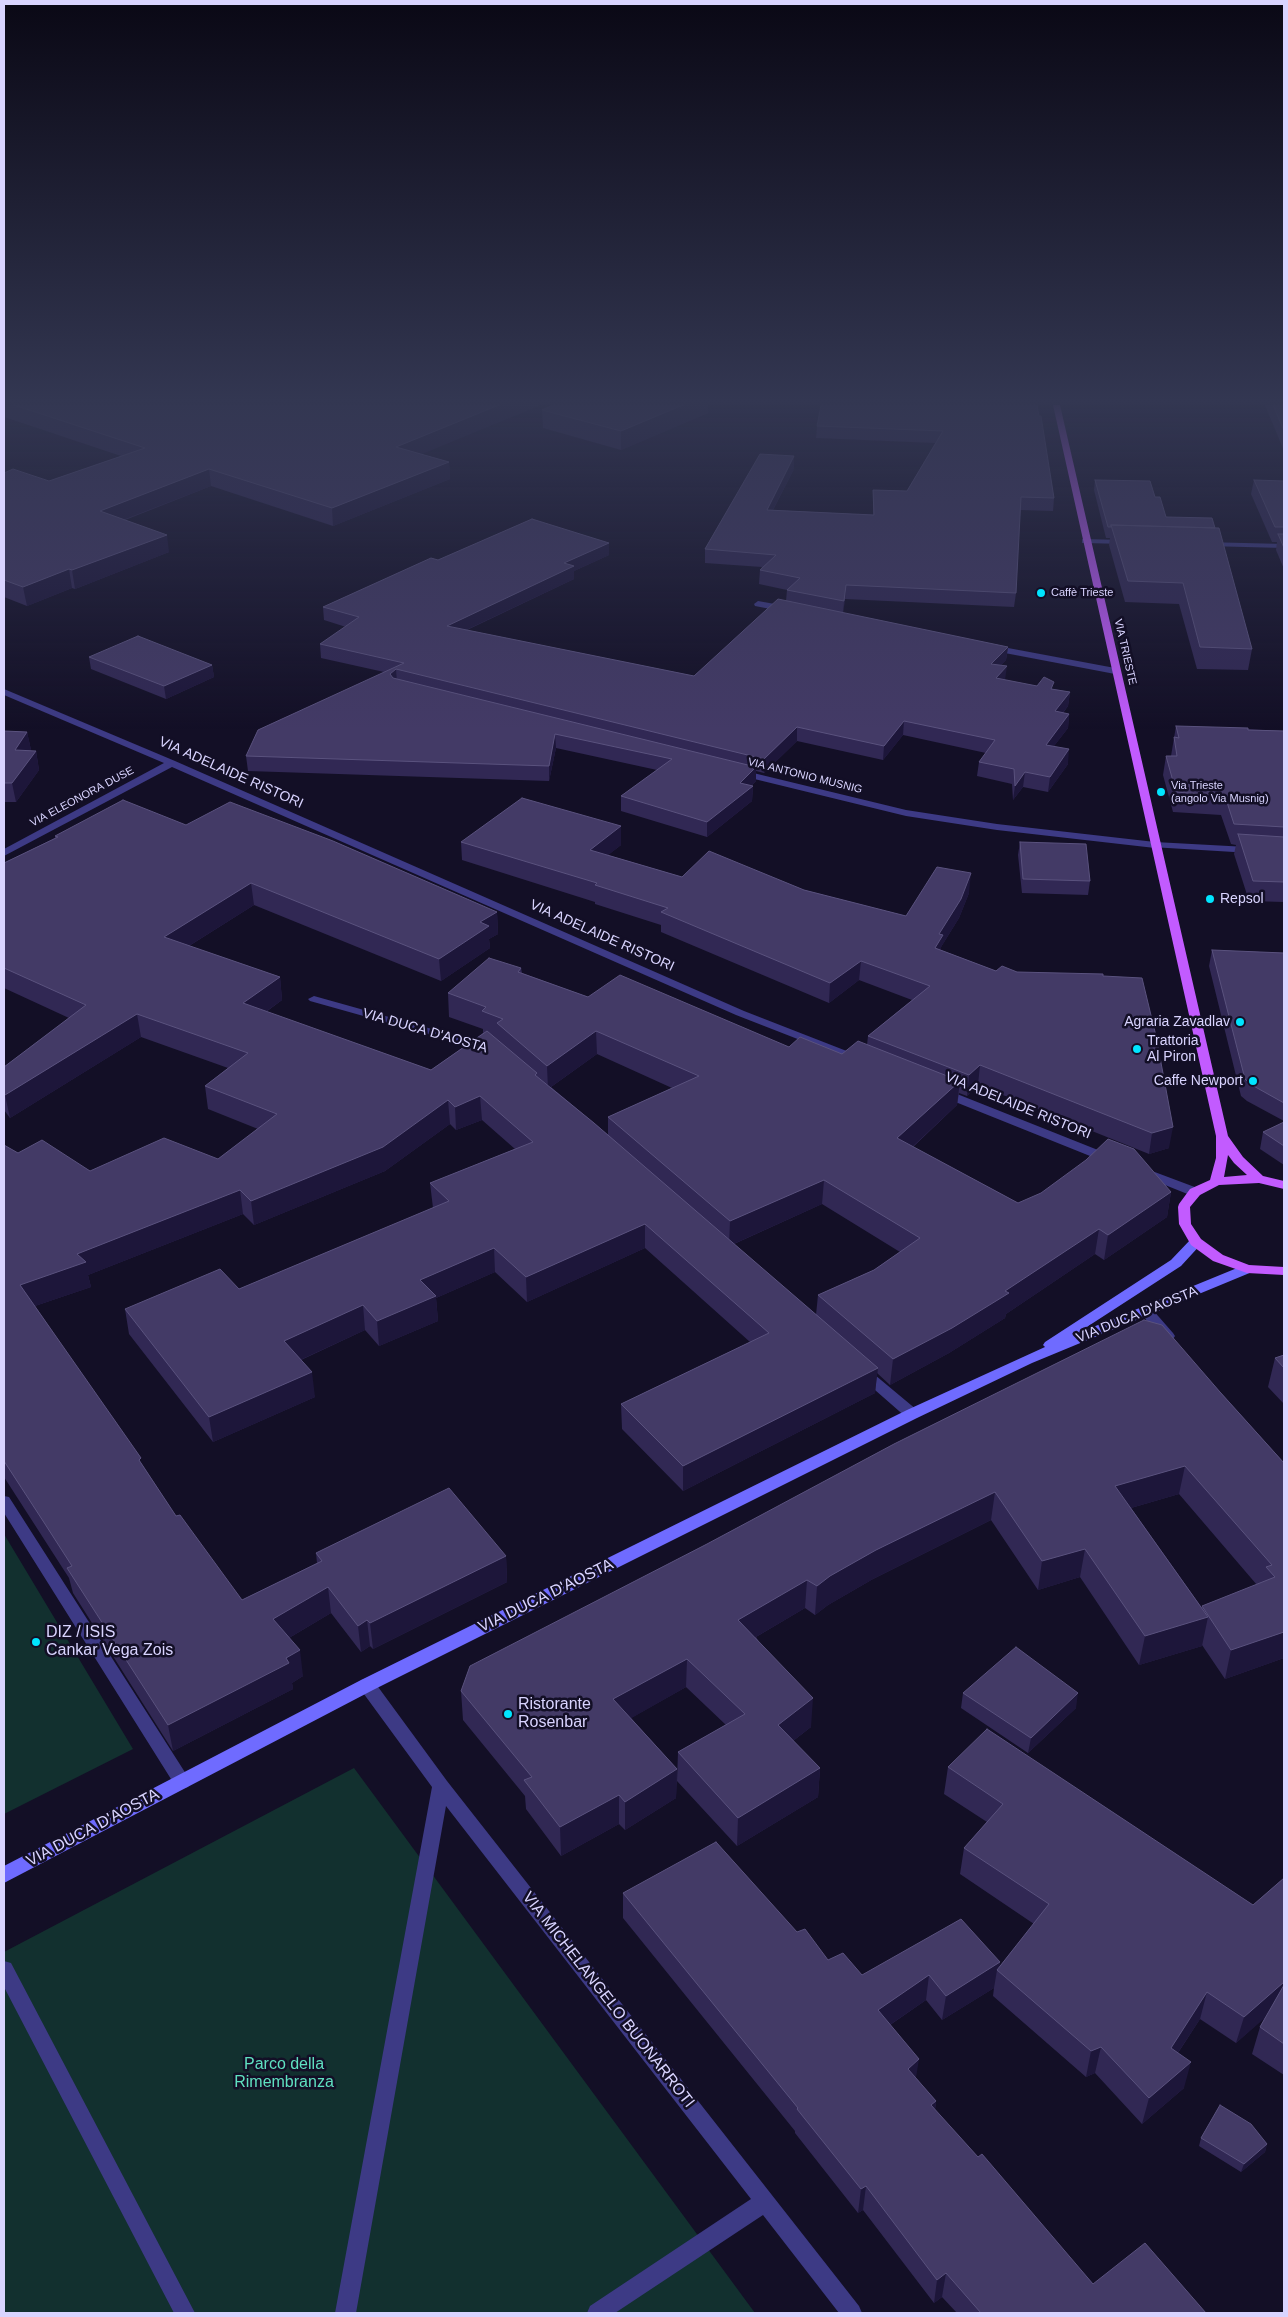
<!DOCTYPE html>
<html>
<head>
<meta charset="utf-8">
<style>
  body { margin:0 }
  #map { position:relative; width:1288px; height:2317px; overflow:hidden; background:#130f26; font-family:Arial,sans-serif }
  canvas { display:block }
  .frame { position:absolute; inset:0; border:5px solid #d9d4ff; pointer-events:none }
</style>
</head>
<body>
<div id="map">
<canvas width="1288" height="2317"></canvas>
<div class="frame"></div>
</div>
<script>
const context = document.querySelector('canvas').getContext('2d');
context.lineJoin = 'round';
function fill(path, color) {
  context.fillStyle = color;
  context.fill(path, 'evenodd');
}
function poly(rows) {
  const path = new Path2D();
  for (const r of rows) {
    path.moveTo(r[0], r[1]);
    for (let i = 2; i < r.length; i += 2) path.lineTo(r[i], r[i + 1]);
  }
  return path;
}
function stroke(path, color, width, dash) {
  context.strokeStyle = color;
  context.lineWidth = width;
  context.lineCap = dash ? 'butt' : 'round';
  context.setLineDash(dash || []);
  context.stroke(path);
}
function label(font, color, halo, rows, align = 'center') {
  context.font = font + ' Arial,sans-serif';
  context.lineWidth = 5;
  context.setLineDash([]);
  context.textBaseline = 'middle';
  context.strokeStyle = halo;
  context.fillStyle = color;
  for (const [text, x, y, turn = 0] of rows) {
    context.save();
    context.translate(x, y);
    context.rotate((+turn || 0) * Math.PI / 180);
    context.textAlign = isNaN(turn) ? turn : align;
    if (halo) context.strokeText(text, 0, 0);
    context.fillText(text, 0, 0);
    context.restore();
  }
}
fill(poly([
  [4,1534,133,1749,4,1814],
  [354,1768,755,2313,4,2313,4,1952]
]), '#12302f');
fill(poly([
  [1155,842,1284,849,1284,855,1151,847,1150,845,1155,842]
]), '#3d3a85');
fill(poly([
  [1082,539,1124,540,1128,542,1124,544,1085,543,1082,543,1082,539],
  [1204,542,1284,544,1284,548,1207,546,1203,544,1204,542],
  [758,601,786,606,790,609,786,612,755,606,754,604,758,601],
  [992,645,1115,668,1119,671,1115,674,989,650,988,648,992,645],
  [4,689,175,761,744,1011,862,1057,864,1059,858,1063,854,1061,736,1015,172,767,4,856,4,849,164,763,4,695,4,689],
  [741,770,906,810,997,824,1155,842,1160,845,1155,848,997,830,906,816,738,775,736,773,741,770],
  [314,996,489,1045,491,1047,489,1049,481,1049,310,1001,308,999,314,996],
  [942,1088,1113,1156,1115,1159,1113,1162,1105,1162,938,1095,936,1092,942,1088],
  [1144,1168,1200,1189,1201,1192,1195,1196,1190,1195,1140,1175,1138,1172,1140,1169,1144,1168],
  [1147,1308,1152,1309,1173,1333,1175,1336,1173,1339,1163,1339,1142,1315,1140,1312,1147,1308],
  [864,1368,869,1370,917,1410,919,1414,917,1418,907,1418,859,1376,857,1373,859,1370,864,1368],
  [4,1496,9,1497,188,1777,191,1782,188,1787,182,1789,176,1787,4,1513,4,1496],
  [367,1678,373,1680,447,1781,859,2306,862,2313,839,2313,763,2215,615,2313,587,2313,590,2306,751,2199,446,1806,356,2313,335,2313,432,1787,361,1690,359,1685,361,1680,367,1678],
  [4,1961,11,1963,195,2313,174,2313,4,1987,4,1961]
]), '#3d3a85');
fill(poly([
  [1196,1238,1203,1242,1181,1266,1076,1334,1242,1266,1247,1265,1254,1269,1252,1272,1032,1363,917,1418,373,1690,4,1883,4,1866,361,1680,907,1410,1045,1347,1043,1345,1045,1342,1171,1260,1191,1239,1196,1238]
]), '#6f6bff');
fill(poly([
  [1053,405,1060,405,1228,1136,1243,1157,1263,1176,1284,1181,1284,1189,1259,1183,1219,1185,1200,1195,1190,1207,1191,1224,1201,1239,1223,1255,1249,1265,1284,1267,1284,1275,1247,1273,1213,1261,1191,1245,1179,1224,1178,1207,1179,1204,1190,1189,1210,1180,1216,1158,1216,1136,1053,405],
  [1228,1155,1234,1163,1247,1175,1224,1177,1228,1155]
]), '#c25bff');
fill(poly([
  [4,405,538,405,538,406,421,454,449,462,450,479,333,526,211,486,125,520,169,552,75,589,72,588,27,606,4,597,4,473,49,481,121,456,4,417],
  [1037,405,1054,498,1053,511,1020,510,1016,593,1014,607,845,599,843,613,1008,647,1006,660,1001,665,1005,680,1070,692,1068,706,1063,713,1069,714,1068,728,1054,746,1068,764,1048,792,1023,787,1013,800,1012,784,977,776,979,762,986,753,903,735,883,760,797,741,764,773,756,771,756,781,751,786,753,786,752,801,707,837,621,811,621,796,657,770,556,748,549,781,248,771,246,756,384,672,321,658,320,644,346,627,324,620,323,607,438,560,609,543,609,555,574,571,574,579,467,630,694,676,786,601,787,590,759,584,760,570,762,567,705,563,705,549,794,469,773,510,873,515,873,490,907,491,935,443,816,438,817,426],
  [1265,405,1284,405,1284,451],
  [542,410,708,413,621,450,543,428],
  [1095,480,1155,497,1166,517,1252,649,1248,670,1197,669,1179,604,1125,602,1109,545,1110,538,1106,538,1094,490],
  [1254,480,1284,481,1284,569,1276,550,1277,542,1272,542,1251,494],
  [89,657,212,665,214,677,166,699,91,669],
  [1176,726,1284,731,1284,902,1249,901,1234,854,1236,845,1231,844,1221,815,1173,812,1163,775,1166,756,1171,756],
  [4,731,27,732,31,750,30,751,36,751,39,770,16,802,4,802],
  [186,825,497,912,498,934,489,939,490,948,441,981,254,905,189,946,280,977,282,1000,266,1012,431,1070,483,1033,483,1029,449,1017,448,993,521,968,522,973,588,997,789,1047,842,1054,867,1045,868,1036,912,1000,859,980,829,1003,661,932,661,925,595,904,595,902,462,860,461,842,621,845,608,855,682,877,804,890,906,916,969,893,959,918,941,947,941,950,996,971,1103,976,1169,1148,1149,1154,978,1085,967,1096,959,1093,957,1105,913,1147,1018,1203,1171,1192,1167,1217,1104,1260,1095,1254,1006,1314,1005,1318,949,1353,890,1385,877,1373,875,1393,683,1491,622,1429,621,1404,750,1342,645,1248,527,1302,495,1272,436,1298,438,1321,379,1346,365,1330,301,1360,315,1397,213,1442,129,1334,125,1309,239,1289,433,1208,430,1183,515,1149,482,1120,456,1130,450,1124,385,1171,254,1225,243,1214,88,1275,91,1287,35,1306,143,1466,176,1516,242,1600,317,1563,316,1553,506,1556,507,1582,373,1649,370,1646,361,1652,331,1613,289,1638,303,1676,292,1683,293,1689,173,1751,73,1593,69,1578,4,1477,4,1145,18,1153,90,1171,218,1159,258,1129,208,1109,205,1086,228,1068,141,1037,10,1118,4,1110,4,1067,69,1018,4,988,4,863,55,838,55,836],
  [597,1054,672,1088,608,1117,608,1135,551,1087],
  [822,1204,900,1252,874,1270,818,1295,816,1315,734,1244],
  [1020,842,1090,881,1088,895,1022,893,1018,855],
  [1212,950,1284,953,1284,1121,1247,1101,1241,1096,1209,966],
  [1284,1122,1284,1165,1260,1149,1263,1132],
  [1284,1355,1284,1404,1268,1387,1275,1358],
  [1220,1392,1284,1463,1284,1658,1225,1679,1202,1645,1202,1646,1139,1665,1080,1577,1038,1590,991,1520,873,1579,828,1605,815,1615,805,1608,756,1637,811,1727,793,1741,820,1768,818,1797,737,1846,677,1781,678,1752,726,1725,686,1687,631,1718,677,1769,676,1798,625,1830,619,1824,561,1856,526,1809,525,1796,463,1720,461,1691],
  [1179,1494,1257,1585,1202,1606,1202,1608,1131,1508],
  [963,1693,1076,1708,1028,1753,961,1708],
  [948,1767,1253,1905,1284,1878,1284,2075,1252,2054,1260,2027,1265,2017,1236,2043,1200,2019,1178,2053,1184,2088,1142,2124,1095,2073,1086,2077,993,1996,994,1988,942,2020,926,2000,890,2025,916,2078,936,2101,935,2110,1093,2284,1206,2313,957,2313,942,2297,934,2303,863,2210,858,2213,795,2133,795,2131,623,1918,623,1893,797,1932,828,1960,862,1975,1000,1962,999,1967,1034,1924,960,1874,964,1848,987,1822,944,1794],
  [1201,2138,1267,2144,1265,2152,1241,2172,1199,2146]
]), '#312854');
fill(poly([
  [499,405,538,406,398,464,396,447],
  [683,405,708,405,708,413,621,450,621,431],
  [794,456,794,469,766,523,767,510],
  [449,462,450,479,333,526,332,508],
  [209,469,211,486,102,528,100,511],
  [167,535,169,552,75,589,72,570],
  [609,543,609,555,574,571,574,579,447,639,447,626,564,563],
  [69,569,72,588,27,606,23,587],
  [846,585,845,599,843,615,844,601],
  [1008,647,1006,660,990,677,991,664],
  [212,665,214,677,166,699,164,686],
  [1007,666,1005,680,996,678],
  [396,669,397,683,391,688,390,674],
  [1070,692,1068,706,1053,725,1055,711],
  [1069,714,1068,728,1044,759,1046,745],
  [904,721,903,735,883,760,884,746],
  [797,727,797,741,764,773,764,759],
  [27,732,31,750,19,769,15,750],
  [555,734,556,748,549,781,549,766],
  [1069,749,1068,764,1048,792,1050,777],
  [36,751,39,770,16,802,12,783],
  [756,767,756,781,740,796,753,786,752,801,707,837,707,822,740,783],
  [1025,772,1023,787,1013,800,1015,786],
  [621,826,621,845,590,869,590,850],
  [971,873,969,893,959,918,941,947,941,954,935,948,939,934],
  [251,883,254,905,168,959,164,937],
  [497,912,498,934,489,939,490,948,441,981,439,959,480,922],
  [861,961,859,980,829,1003,830,983],
  [280,977,282,1000,246,1026,243,1003],
  [137,1014,141,1037,10,1118,5,1095],
  [596,1031,597,1054,548,1089,547,1066],
  [980,1065,978,1085,967,1096,969,1075],
  [960,1081,957,1105,895,1163,897,1138],
  [480,1096,482,1120,456,1130,455,1107],
  [448,1100,450,1124,385,1171,254,1225,251,1201],
  [1173,1127,1169,1148,1149,1154,1152,1133],
  [824,1180,822,1204,729,1246,730,1221],
  [240,1190,243,1214,88,1275,91,1287,26,1309,20,1285,77,1254],
  [1171,1192,1167,1217,1104,1260,1108,1235],
  [645,1224,645,1248,527,1302,526,1277],
  [1099,1229,1095,1254,1006,1314,1005,1318,949,1353,890,1385,893,1359,1005,1291],
  [494,1248,495,1272,436,1298,438,1321,379,1346,377,1321,420,1280],
  [363,1305,365,1330,287,1366,284,1341],
  [878,1368,875,1393,683,1491,683,1466],
  [312,1372,315,1397,213,1442,209,1417],
  [1185,1466,1179,1494,1110,1514,1115,1486],
  [995,1492,991,1520,873,1579,828,1605,815,1615,817,1586,830,1576,876,1550],
  [1085,1549,1080,1577,1038,1590,1042,1561],
  [506,1556,507,1582,373,1649,370,1623],
  [807,1580,805,1608,737,1648,738,1620],
  [328,1587,331,1613,277,1645,273,1619],
  [1208,1617,1202,1646,1139,1665,1145,1636],
  [367,1620,370,1646,361,1652,358,1626],
  [1284,1632,1284,1658,1225,1679,1231,1650],
  [300,1650,303,1676,292,1683,293,1689,173,1751,168,1725],
  [687,1659,686,1687,614,1728,613,1699],
  [1078,1693,1076,1708,1028,1753,1031,1738],
  [813,1698,811,1727,776,1754,778,1725],
  [820,1768,818,1797,737,1846,738,1818],
  [677,1769,676,1798,625,1830,625,1802],
  [619,1795,619,1824,561,1856,560,1827],
  [1000,1962,999,1971,997,1970,994,1988,942,2020,946,1996],
  [929,1975,926,2000,875,2035,878,2010],
  [1284,1982,1284,1990,1280,2005,1236,2043,1244,2017],
  [1207,1992,1200,2019,1164,2074,1171,2048],
  [1101,2047,1095,2073,1086,2077,1091,2051],
  [919,2059,915,2084,908,2069],
  [1191,2062,1184,2088,1142,2124,1149,2098],
  [936,2101,933,2126,931,2105],
  [1267,2144,1265,2152,1241,2172,1244,2164],
  [866,2186,863,2210,858,2213,861,2189],
  [946,2273,942,2297,934,2303,937,2280]
]), '#1d163a');
const building = poly([
  [14,405,499,405,396,447,449,462,332,508,209,469,100,511,167,535,72,570,69,569,23,587,4,580,4,473,13,469,49,481,145,448,14,405],
  [553,405,683,405,621,431,542,410,553,405],
  [821,405,1037,405,1039,416,1041,416,1054,498,1021,497,1016,593,846,585,844,601,787,590,800,578,760,570,776,555,705,549,760,454,794,456,767,510,874,515,873,490,907,491,943,431,817,426,821,405],
  [1273,405,1284,405,1284,431,1273,405],
  [1095,480,1150,481,1155,497,1160,497,1166,517,1212,518,1215,528,1111,525,1111,527,1108,527,1095,480],
  [1254,480,1284,481,1284,527,1275,527,1254,480],
  [532,519,609,543,564,563,574,566,447,626,694,676,778,599,1008,647,991,664,1007,666,996,678,1037,686,1044,677,1054,682,1051,689,1070,692,1055,711,1069,714,1046,745,1069,749,1050,777,1025,772,1015,786,1014,769,979,762,995,740,904,721,884,746,797,727,764,759,396,669,390,674,393,678,756,767,740,783,753,786,707,822,621,796,672,759,555,734,549,766,246,756,258,730,404,663,320,644,359,617,323,607,431,558,438,560,532,519],
  [1111,525,1219,528,1252,649,1200,647,1183,583,1128,581,1111,525],
  [1278,534,1284,534,1284,548,1278,534],
  [138,636,212,665,164,686,89,657,138,636],
  [1176,726,1248,728,1248,730,1284,731,1284,827,1234,824,1225,796,1176,792,1166,756,1177,756,1174,737,1179,738,1176,726],
  [4,731,27,732,15,750,36,751,12,783,4,783,4,731],
  [522,798,621,826,590,850,682,877,709,851,804,890,906,916,937,867,971,873,961,899,939,934,943,935,935,948,996,971,1002,966,1017,972,1103,974,1103,976,1142,978,1156,1036,1173,1127,1152,1133,980,1065,969,1075,868,1036,930,986,861,961,830,983,661,912,668,908,595,885,597,883,461,842,522,798],
  [123,800,186,825,230,802,333,841,497,912,480,922,489,926,439,959,251,883,164,937,280,977,243,1003,431,1070,487,1031,537,1073,535,1075,594,1123,878,1368,683,1466,621,1404,769,1333,645,1224,526,1277,494,1248,420,1280,436,1296,377,1321,363,1305,284,1341,312,1372,209,1417,125,1309,220,1269,239,1289,449,1201,430,1183,533,1142,480,1096,455,1107,448,1100,383,1147,251,1201,240,1190,77,1254,86,1262,20,1285,141,1458,139,1460,176,1516,180,1515,242,1600,322,1561,316,1553,449,1488,506,1556,370,1623,367,1620,358,1626,328,1587,273,1619,300,1650,286,1658,289,1663,168,1725,67,1568,72,1566,45,1524,4,1461,4,1145,18,1153,42,1140,90,1171,164,1138,218,1159,277,1114,205,1086,248,1053,137,1014,5,1095,4,1093,4,1067,86,1005,4,968,4,863,58,837,55,836,123,800],
  [1238,834,1284,837,1284,882,1253,881,1238,834],
  [1020,842,1086,844,1090,881,1023,879,1020,842],
  [1212,950,1284,953,1284,1103,1250,1084,1245,1079,1212,950],
  [489,958,521,968,518,972,588,997,620,975,789,1047,800,1037,842,1054,858,1041,960,1081,897,1138,1018,1203,1041,1193,1086,1160,1108,1139,1134,1149,1171,1192,1108,1235,1099,1229,1005,1291,1009,1293,952,1328,893,1359,818,1295,874,1270,920,1238,824,1180,730,1221,608,1117,699,1076,596,1031,547,1066,497,1023,503,1019,482,1011,486,1007,448,993,489,958],
  [1284,1122,1284,1146,1263,1132,1284,1122],
  [1144,1320,1162,1325,1220,1392,1284,1463,1284,1632,1231,1650,1202,1606,1275,1577,1266,1567,1272,1565,1185,1466,1115,1486,1208,1617,1145,1636,1085,1549,1042,1561,995,1492,876,1550,830,1576,817,1586,807,1580,738,1620,813,1698,778,1725,820,1768,738,1818,678,1752,745,1714,687,1659,613,1699,677,1769,625,1802,619,1795,560,1827,524,1780,532,1777,461,1691,470,1666,707,1544,894,1444,1144,1320],
  [1284,1355,1284,1368,1275,1358,1284,1355],
  [1016,1647,1078,1693,1031,1738,963,1693,1016,1647],
  [987,1729,1253,1905,1284,1878,1284,1982,1244,2017,1207,1992,1171,2048,1191,2062,1149,2098,1101,2047,1091,2051,997,1970,1049,1904,964,1848,1003,1804,948,1767,987,1729],
  [716,1842,797,1932,805,1929,828,1960,843,1953,862,1975,961,1919,1000,1962,946,1996,929,1975,878,2010,919,2059,908,2069,936,2101,931,2105,978,2157,982,2154,1093,2284,1145,2243,1206,2313,981,2313,946,2273,937,2280,866,2186,861,2189,797,2109,798,2108,623,1893,716,1842],
  [1284,1985,1284,2044,1260,2027,1284,1985],
  [1220,2105,1251,2124,1267,2144,1244,2164,1201,2138,1220,2105]
]);
fill(building, '#433a66');
stroke(building, '#5a527e', 1);
const sky = context.createLinearGradient(0, 0, 0, 730);
sky.addColorStop(0, '#0a0815');
sky.addColorStop(0.55, '#333752');
sky.addColorStop(1, '#33375200');
context.fillStyle = sky;
context.fillRect(0, 0, 1288, 730);
for (const [x, y, r, color] of [
  [1041,593,5,"#00e5ff"],
  [1161,792,5,"#00e5ff"],
  [1210,899,5,"#00e5ff"],
  [1240,1022,5,"#00e5ff"],
  [1137,1049,5,"#00e5ff"],
  [1253,1081,5,"#00e5ff"],
  [36,1642,5,"#00e5ff"],
  [508,1714,5,"#00e5ff"]
]) {
  const dot = new Path2D();
  dot.arc(x, y, r, 0, 2 * Math.PI);
  context.fillStyle = color;
  context.fill(dot);
  stroke(dot, '#130f26', 2);
}
label('11px', '#d9d4ff', '#130f26', [
  ["Caffè Trieste",1051,593],
  ["Via Trieste",1171,786],
  ["(angolo Via Musnig)",1171,799]
], 'left');
label('11px', '#d9d4ff', '#130f26', [
  ["VIA TRIESTE",1125,652,77],
  ["VIA ANTONIO MUSNIG",805,776,14],
  ["VIA ELEONORA DUSE",82,797,-28]
]);
label('14px', '#d9d4ff', '#130f26', [
  ["VIA ADELAIDE RISTORI",231,773,24],
  ["VIA ADELAIDE RISTORI",602,936,24],
  ["VIA DUCA D'AOSTA",425,1031,16],
  ["VIA ADELAIDE RISTORI",1018,1106,22],
  ["VIA DUCA D'AOSTA",1137,1315,-22]
]);
label('14px', '#d9d4ff', '#130f26', [
  ["Repsol",1220,899],
  ["Agraria Zavadlav",1230,1022,"right"],
  ["Trattoria",1147,1041],
  ["Al Piron",1147,1057],
  ["Caffe Newport",1243,1081,"right"]
], 'left');
label('16px', '#d9d4ff', '#130f26', [
  ["VIA DUCA D'AOSTA",546,1596,-26],
  ["VIA DUCA D'AOSTA",93,1828,-28],
  ["VIA MICHELANGELO BUONARROTI",608,2000,52]
]);
label('16px', '#d9d4ff', '#130f26', [
  ["DIZ / ISIS",46,1633],
  ["Cankar Vega Zois",46,1651],
  ["Ristorante",518,1705],
  ["Rosenbar",518,1723]
], 'left');
label('16px', '#5fe0c0', '#130f26', [
  ["Parco della",284,2065],
  ["Rimembranza",284,2083]
]);
</script>
</body>
</html>
